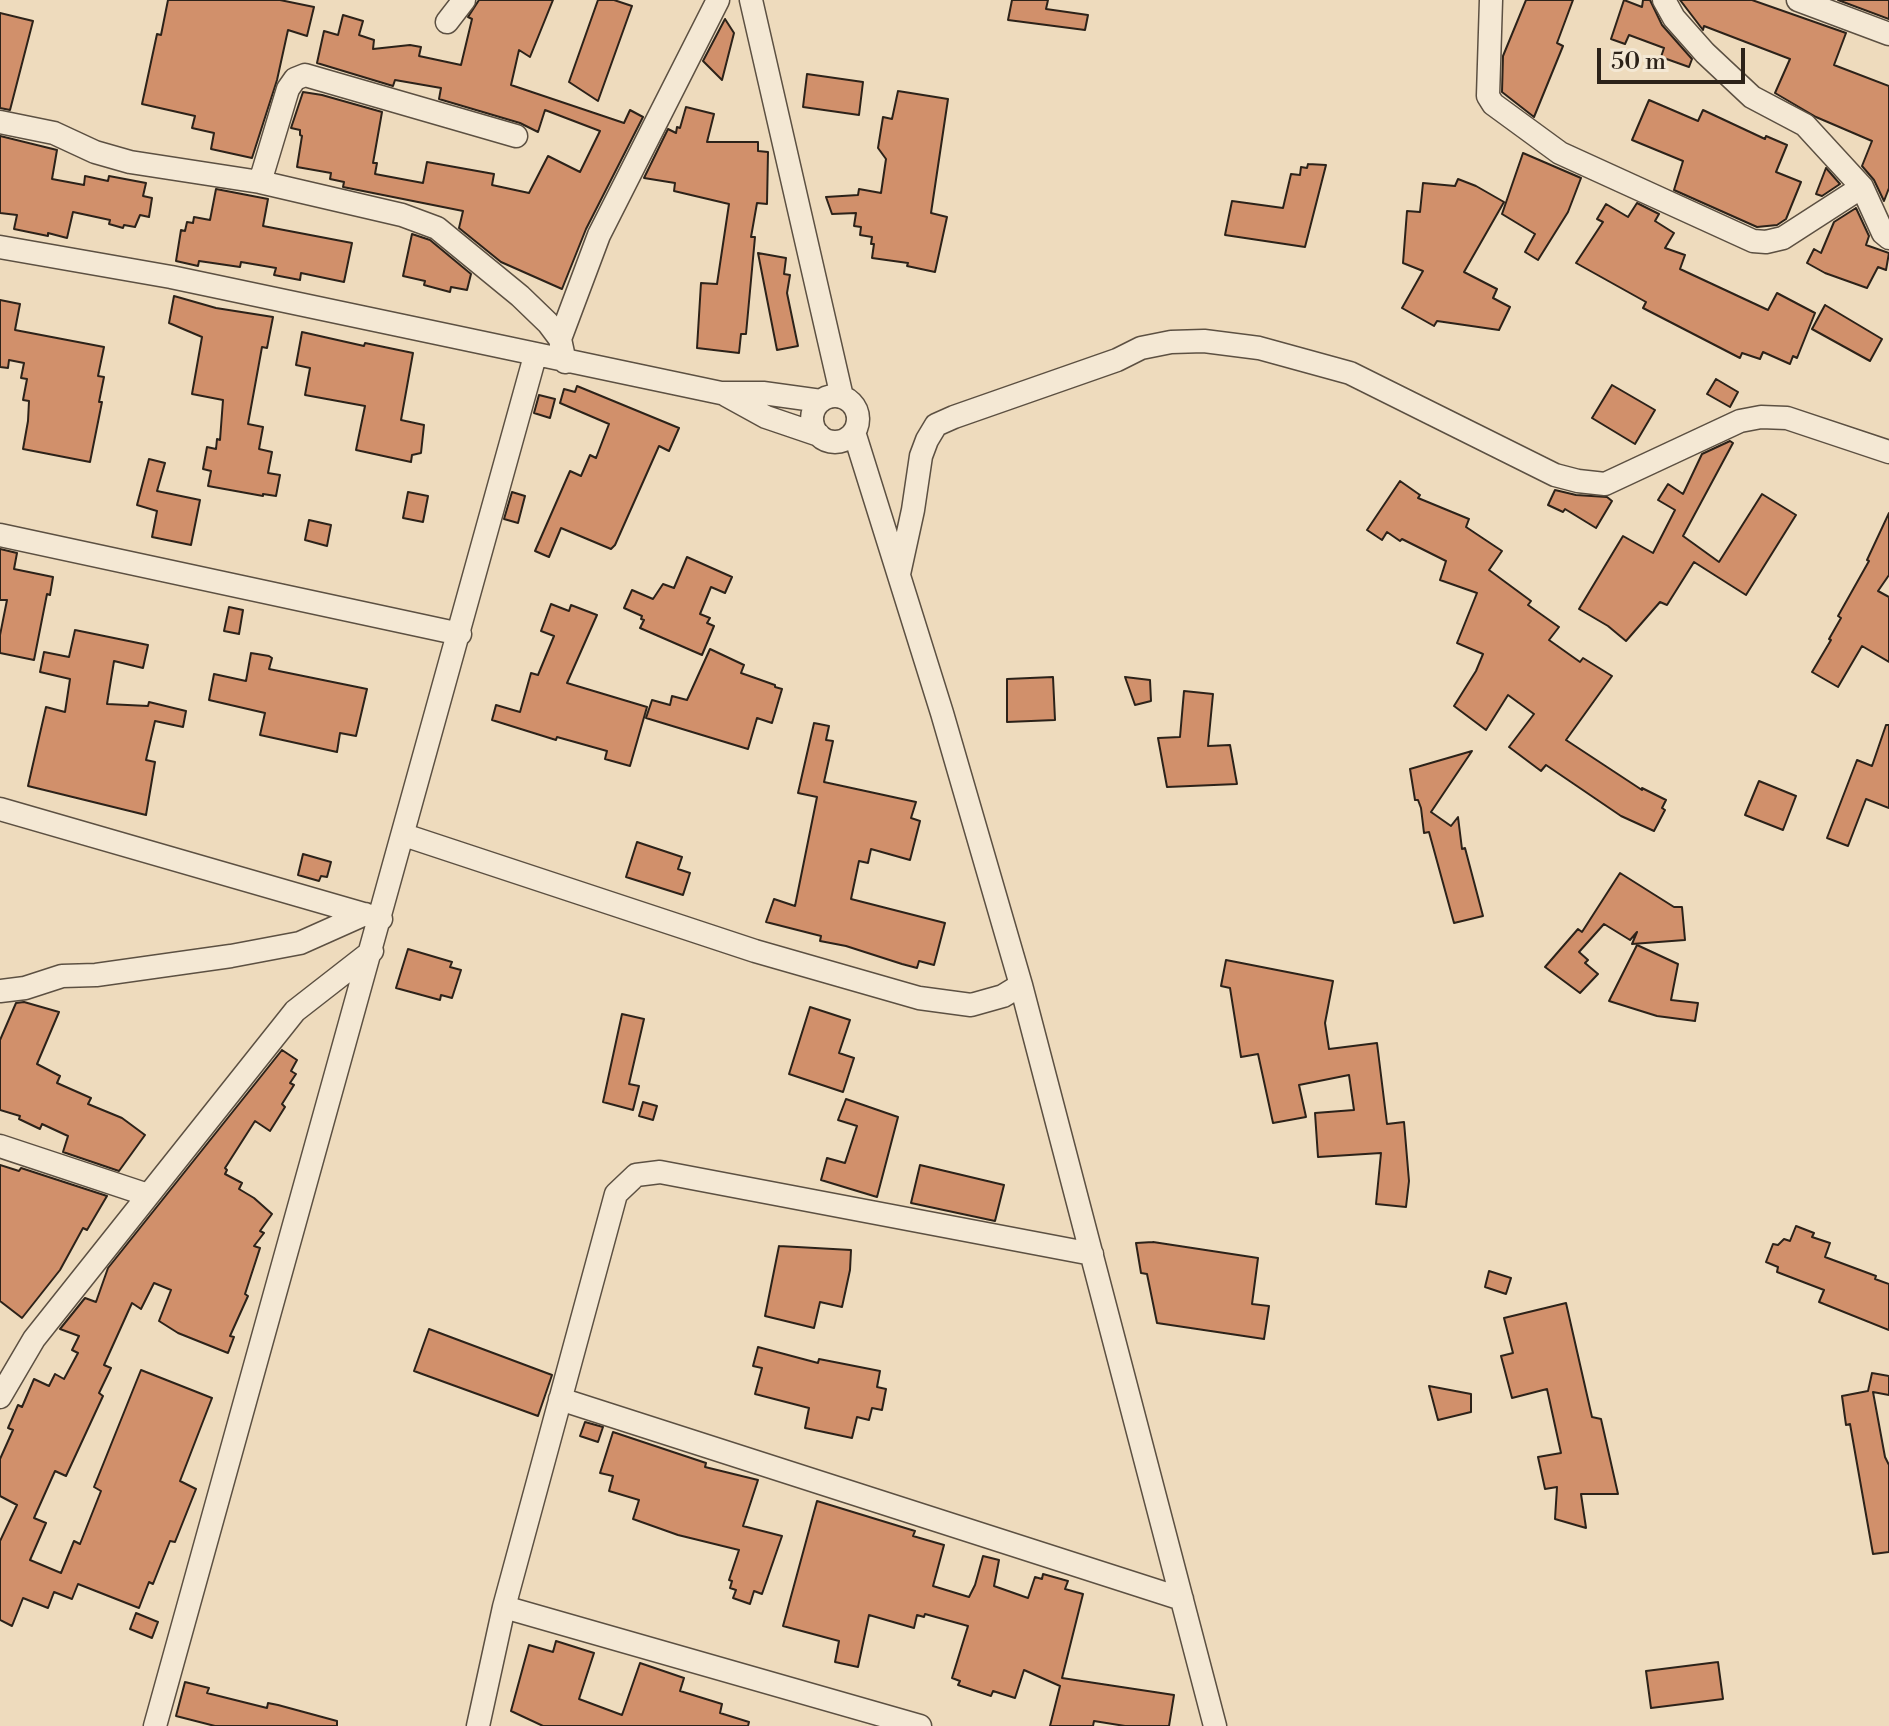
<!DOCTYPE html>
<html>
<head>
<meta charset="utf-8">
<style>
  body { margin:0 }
  #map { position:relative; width:1889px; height:1726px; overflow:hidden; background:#eedbbd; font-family:"Libre Bodoni",serif }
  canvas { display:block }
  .scale { position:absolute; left:1597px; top:48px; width:148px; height:36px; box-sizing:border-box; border:4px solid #2c2219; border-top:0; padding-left:10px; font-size:24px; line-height:28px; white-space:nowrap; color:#2c2219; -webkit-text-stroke:6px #f4e8d4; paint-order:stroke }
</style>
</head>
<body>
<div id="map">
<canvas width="1889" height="1726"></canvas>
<div class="scale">50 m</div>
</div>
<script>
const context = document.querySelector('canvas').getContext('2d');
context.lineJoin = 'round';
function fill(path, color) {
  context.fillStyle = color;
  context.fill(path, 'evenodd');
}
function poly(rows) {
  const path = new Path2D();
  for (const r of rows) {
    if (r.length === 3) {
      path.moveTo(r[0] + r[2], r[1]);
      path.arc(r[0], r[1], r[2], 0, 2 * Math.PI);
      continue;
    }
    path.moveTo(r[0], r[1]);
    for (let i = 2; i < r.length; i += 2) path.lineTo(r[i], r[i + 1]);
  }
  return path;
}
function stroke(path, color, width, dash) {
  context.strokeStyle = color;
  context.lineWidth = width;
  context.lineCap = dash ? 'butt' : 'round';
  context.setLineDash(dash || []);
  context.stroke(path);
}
const building = poly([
  [168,0,280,0,314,7,307,36,288,30,277,80,252,158,211,149,214,133,192,128,195,116,142,104,157,34,161,35,168,0],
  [479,0,553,0,530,57,519,50,511,85,624,123,630,110,643,117,586,229,562,289,501,262,459,228,463,211,343,187,344,182,330,179,331,173,297,167,302,136,300,135,300,130,291,128,303,92,322,95,382,112,373,163,377,163,375,174,423,183,427,162,494,174,492,185,529,193,548,156,580,172,600,131,545,110,538,132,520,123,439,99,441,88,395,80,393,86,317,63,324,31,338,35,343,15,363,21,359,35,374,40,373,49,410,45,421,47,419,56,461,65,472,19,468,17,479,0],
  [598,0,614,0,632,6,598,101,569,82,598,0],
  [1012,0,1048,0,1046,9,1088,15,1085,30,1008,20,1012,0],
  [1526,0,1573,0,1557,43,1563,46,1534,117,1502,92,1503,56,1526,0],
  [1624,0,1642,7,1643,0,1650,0,1662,25,1692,59,1689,67,1661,57,1664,48,1629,35,1625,44,1611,39,1624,0],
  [1680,0,1752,0,1846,33,1834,65,1889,86,1889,188,1884,201,1874,180,1862,166,1872,141,1816,117,1775,93,1790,59,1704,26,1703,30,1680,0],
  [1838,0,1889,0,1889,19,1838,0],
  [0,13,33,21,10,110,0,108,0,13],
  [725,19,734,33,722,80,703,61,725,19],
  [807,74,863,82,859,115,803,107,807,74],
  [898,91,948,99,931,213,947,217,935,272,907,266,908,263,872,258,874,244,871,244,872,237,860,235,861,227,854,226,856,213,832,214,826,197,858,195,859,189,881,193,886,159,878,148,883,117,892,119,898,91],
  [1649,100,1698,121,1703,110,1765,139,1766,136,1787,145,1776,172,1801,182,1786,219,1777,225,1757,227,1674,190,1683,161,1632,140,1649,100],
  [686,107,714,114,707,142,758,142,758,151,768,152,767,204,757,203,751,237,755,237,746,334,741,334,739,353,697,348,701,283,717,284,729,204,674,191,675,183,644,178,668,129,676,133,677,127,680,128,686,107],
  [0,136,57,150,52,179,84,185,85,176,108,181,109,176,146,183,143,196,152,198,149,217,140,215,135,227,124,225,123,228,109,224,110,220,73,212,67,238,48,233,48,236,14,229,17,215,0,213,0,136],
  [1523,153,1581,178,1568,212,1538,260,1525,252,1535,234,1502,214,1523,153],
  [1308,164,1326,165,1305,247,1225,235,1232,201,1283,208,1291,174,1300,175,1301,167,1307,168,1308,164],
  [1826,168,1840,184,1822,196,1816,194,1826,168],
  [1458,179,1476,186,1504,202,1464,272,1497,289,1493,298,1510,307,1499,330,1437,321,1434,326,1402,308,1423,271,1403,263,1407,211,1420,212,1423,183,1455,186,1458,179],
  [216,189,268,199,263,226,352,243,344,282,301,273,300,280,274,275,276,268,241,262,240,267,199,261,198,266,176,261,181,230,185,231,187,222,193,223,194,217,210,220,216,189],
  [1637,203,1659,214,1655,221,1674,233,1665,248,1685,255,1680,269,1768,310,1777,293,1815,313,1797,358,1793,356,1790,364,1763,352,1760,359,1742,353,1740,358,1643,308,1646,302,1576,263,1603,222,1597,219,1606,204,1628,217,1637,203],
  [1856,208,1869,236,1866,245,1889,253,1886,270,1878,267,1867,288,1825,273,1807,263,1814,249,1821,253,1834,222,1856,208],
  [412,234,430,240,471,274,467,290,451,287,450,292,424,285,425,281,403,276,412,234],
  [758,253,786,258,784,274,790,275,787,293,798,346,777,350,758,253],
  [174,296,216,308,273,317,267,348,262,347,248,424,263,427,259,449,272,452,268,473,280,475,276,496,263,494,263,496,208,486,211,471,203,469,207,447,216,449,217,439,220,440,223,400,192,394,202,337,169,323,174,296],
  [0,300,20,304,15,330,104,347,98,376,104,377,99,402,102,402,90,462,23,449,28,421,29,401,23,400,27,379,21,378,24,363,9,360,8,368,0,367,0,300],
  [1825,305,1882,339,1870,361,1812,329,1825,305],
  [302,332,364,346,365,343,413,353,401,420,424,425,421,453,412,455,411,462,356,450,365,406,305,395,310,368,296,365,302,332],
  [1716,379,1738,392,1730,407,1707,394,1716,379],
  [1612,385,1655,410,1635,444,1592,418,1612,385],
  [577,386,679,428,669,451,659,446,615,545,611,549,561,528,549,557,535,551,570,471,581,476,590,455,596,458,609,424,560,403,564,389,575,392,577,386],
  [539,395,555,399,550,418,534,413,539,395],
  [1730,441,1733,443,1683,536,1719,562,1762,494,1796,515,1746,595,1694,562,1667,605,1660,602,1626,641,1608,626,1579,609,1623,536,1653,553,1675,510,1658,500,1668,484,1683,494,1702,454,1730,441],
  [149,459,165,463,157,491,200,500,191,545,152,537,157,511,137,505,149,459],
  [1400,481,1420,495,1418,498,1469,519,1466,527,1502,551,1489,570,1531,601,1528,605,1559,627,1549,640,1580,662,1583,658,1612,676,1566,740,1642,790,1642,788,1666,800,1662,808,1665,810,1654,831,1621,816,1546,765,1541,771,1509,747,1534,714,1508,695,1486,730,1454,706,1476,671,1483,654,1457,643,1477,593,1440,580,1446,561,1402,539,1400,541,1387,532,1382,540,1367,530,1400,481],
  [1555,490,1576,495,1607,497,1612,501,1596,528,1565,509,1563,512,1548,505,1555,490],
  [408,492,428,496,423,522,403,518,408,492],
  [512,492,525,496,518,523,504,519,512,492],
  [1889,513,1889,575,1878,591,1889,597,1889,662,1862,646,1838,687,1812,672,1831,640,1829,639,1841,618,1838,616,1869,561,1867,560,1889,513],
  [309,520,331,525,327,546,305,540,309,520],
  [0,549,17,553,14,569,53,577,50,595,47,594,34,660,0,653,0,635,7,600,0,600,0,549],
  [687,557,732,577,725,593,711,587,700,614,710,618,707,623,714,626,702,655,640,628,644,620,641,619,642,616,624,608,632,590,653,599,663,584,674,588,687,557],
  [551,604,569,611,571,605,597,615,567,683,647,707,630,766,605,759,607,751,557,737,556,740,492,720,496,705,520,712,531,673,538,675,554,636,541,631,551,604],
  [229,607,243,610,239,634,224,631,229,607],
  [75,630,148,645,143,668,114,661,107,704,148,706,149,702,186,711,183,727,155,721,146,760,155,762,146,815,28,786,46,707,65,712,70,679,40,672,44,652,69,657,75,630],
  [710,649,744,665,741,673,775,685,775,687,782,689,772,723,757,718,748,749,646,718,652,700,670,705,672,696,687,700,710,649],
  [251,653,269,656,272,658,269,669,367,689,356,736,340,733,337,752,260,735,265,713,209,700,214,674,246,681,251,653],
  [1053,677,1055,720,1007,722,1007,679,1053,677],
  [1125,677,1150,680,1151,701,1135,705,1125,677],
  [1184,691,1213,694,1208,746,1230,745,1237,784,1167,787,1158,738,1180,737,1184,691],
  [814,723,829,726,826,740,833,741,824,782,916,802,911,818,920,821,910,860,871,849,868,863,859,861,851,899,945,923,934,965,919,961,917,968,902,964,846,946,820,941,821,936,766,922,774,899,795,906,817,797,798,793,814,723],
  [1886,725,1889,725,1889,808,1866,799,1848,846,1827,838,1857,760,1872,766,1886,725],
  [1472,751,1431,812,1451,826,1458,817,1462,849,1465,848,1483,916,1454,923,1429,832,1424,833,1421,808,1418,800,1415,800,1410,769,1472,751],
  [1759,781,1796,796,1783,830,1745,815,1759,781],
  [637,842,682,857,678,869,690,873,683,895,626,877,637,842],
  [303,854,331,862,327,877,321,876,319,881,298,875,303,854],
  [1620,873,1674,907,1682,907,1685,940,1632,944,1637,932,1630,940,1604,924,1579,952,1588,960,1585,963,1598,974,1580,993,1545,967,1578,929,1582,932,1620,873],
  [1637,945,1678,964,1671,1000,1698,1003,1695,1021,1657,1016,1609,1001,1637,945],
  [408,949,452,962,450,967,461,970,452,998,441,995,440,1000,396,988,408,949],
  [1226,960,1333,981,1325,1023,1329,1049,1377,1043,1387,1124,1404,1122,1409,1181,1406,1207,1376,1204,1381,1153,1318,1157,1315,1113,1354,1110,1349,1075,1299,1085,1306,1117,1273,1123,1258,1054,1241,1057,1230,988,1221,986,1226,960],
  [24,1002,59,1012,37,1064,60,1076,57,1083,91,1098,88,1104,122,1118,145,1135,119,1171,63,1152,68,1136,42,1124,40,1129,19,1119,20,1116,0,1110,0,1040,16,1003,24,1002],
  [810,1007,850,1020,839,1053,854,1058,843,1092,789,1074,810,1007],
  [622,1014,644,1019,629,1084,639,1086,633,1110,603,1102,622,1014],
  [282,1050,297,1060,291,1071,296,1074,290,1083,294,1085,282,1104,285,1107,270,1131,255,1121,225,1168,227,1170,225,1174,242,1183,239,1189,254,1198,272,1214,260,1231,264,1233,254,1246,260,1248,245,1294,248,1296,230,1336,234,1337,228,1353,178,1333,159,1321,171,1290,154,1283,141,1309,132,1303,104,1365,111,1368,99,1393,103,1396,66,1476,55,1471,34,1518,46,1523,30,1560,61,1573,74,1541,80,1544,101,1491,94,1487,141,1370,212,1398,180,1481,196,1489,175,1542,170,1541,153,1584,149,1582,139,1608,78,1584,72,1599,54,1592,48,1608,23,1598,12,1626,0,1620,0,1541,17,1505,0,1496,0,1459,13,1430,8,1428,18,1405,22,1407,34,1379,49,1386,55,1374,64,1379,78,1353,72,1350,79,1336,60,1329,85,1298,96,1302,108,1268,282,1050],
  [846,1099,898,1117,877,1197,821,1180,827,1158,845,1163,857,1126,838,1120,846,1099],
  [643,1102,657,1106,653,1120,639,1116,643,1102],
  [0,1165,19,1171,21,1168,107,1196,87,1230,83,1228,60,1270,22,1318,0,1301,0,1165],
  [920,1165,1004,1185,995,1221,911,1203,920,1165],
  [1796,1226,1814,1233,1812,1237,1830,1243,1825,1257,1876,1276,1875,1279,1889,1284,1889,1330,1819,1302,1824,1290,1777,1272,1778,1267,1766,1262,1773,1244,1778,1245,1784,1239,1790,1241,1796,1226],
  [1153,1242,1258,1258,1252,1304,1269,1306,1264,1339,1157,1323,1147,1274,1141,1273,1136,1243,1153,1242],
  [779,1246,851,1250,850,1270,842,1307,820,1302,814,1328,765,1316,779,1246],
  [1489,1271,1511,1278,1506,1294,1485,1287,1489,1271],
  [1566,1303,1592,1417,1601,1419,1618,1494,1581,1494,1586,1528,1555,1519,1557,1487,1545,1489,1538,1457,1561,1453,1547,1389,1512,1398,1501,1356,1513,1353,1504,1318,1566,1303],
  [429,1329,552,1375,538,1416,414,1371,429,1329],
  [758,1347,818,1363,819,1359,880,1371,877,1387,886,1389,882,1410,872,1408,869,1420,857,1417,852,1438,805,1428,809,1408,755,1394,762,1368,753,1366,758,1347],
  [1872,1373,1889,1376,1889,1395,1873,1392,1885,1457,1889,1465,1889,1552,1873,1554,1850,1424,1846,1425,1842,1396,1868,1391,1872,1373],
  [1429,1386,1471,1394,1471,1412,1438,1420,1429,1386],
  [585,1422,603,1427,598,1442,580,1436,585,1422],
  [613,1432,706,1463,705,1467,758,1480,743,1526,782,1536,762,1594,754,1591,750,1604,733,1598,736,1590,730,1588,732,1581,729,1580,739,1550,678,1535,633,1519,639,1500,609,1491,613,1476,600,1473,613,1432],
  [817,1501,915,1531,913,1536,944,1545,933,1586,969,1597,975,1585,983,1556,999,1560,994,1586,1028,1598,1035,1577,1042,1579,1043,1574,1068,1581,1065,1589,1083,1594,1062,1678,1174,1695,1169,1726,1125,1726,1094,1721,1093,1726,1050,1726,1060,1686,1024,1670,1015,1698,993,1691,991,1696,958,1685,960,1681,952,1678,968,1626,925,1614,924,1617,917,1615,914,1628,869,1615,858,1667,835,1662,839,1641,783,1626,817,1501],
  [136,1613,158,1622,152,1638,130,1629,136,1613],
  [556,1641,594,1653,579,1699,622,1715,640,1663,684,1678,680,1691,722,1704,720,1713,749,1722,748,1726,543,1726,511,1711,529,1645,553,1652,556,1641],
  [1718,1662,1723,1699,1651,1708,1646,1671,1718,1662],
  [185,1682,209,1688,207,1693,267,1708,268,1703,278,1705,337,1721,337,1726,215,1726,176,1716,185,1682]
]);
fill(building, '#d1906b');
stroke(building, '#2c2219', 2);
const minor = poly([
  [751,0,842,397],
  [1491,0,1488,96,1493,104,1560,153,1753,241,1766,242,1783,238,1862,187],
  [1664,0,1674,18,1705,53,1752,97,1805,125,1816,137,1862,187,1883,233,1889,238],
  [1798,0,1889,34],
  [447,22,464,0],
  [0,122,54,133,95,152,130,162,260,182,402,215,437,228,520,296,548,323,560,339,565,362],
  [260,182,288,89,295,79,305,75,516,136],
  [0,247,171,277,721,393,763,393,821,401],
  [560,339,599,235,718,0],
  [726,395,766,417,819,435],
  [835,419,23],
  [854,432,942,713,1021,985,1215,1726],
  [0,535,460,634],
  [899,574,913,510,921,456,927,440,936,425,954,417,1117,360,1141,348,1171,342,1204,341,1259,348,1350,373,1555,475,1578,481,1605,484,1740,421,1761,417,1787,418,1889,452],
  [0,809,381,919],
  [404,835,755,951,919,998,971,1005,1003,996,1021,985],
  [0,991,25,988,62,976,96,975,231,956,300,943,365,914],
  [0,1146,148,1195],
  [0,1397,34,1339,295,1011,372,951],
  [560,1399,1182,1599],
  [504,1607,920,1726],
  [155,1726,535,356],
  [478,1726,504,1607,616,1194,636,1175,660,1172,1092,1254]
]);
stroke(minor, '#5c5042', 25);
stroke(minor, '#f4e8d4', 22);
</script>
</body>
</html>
